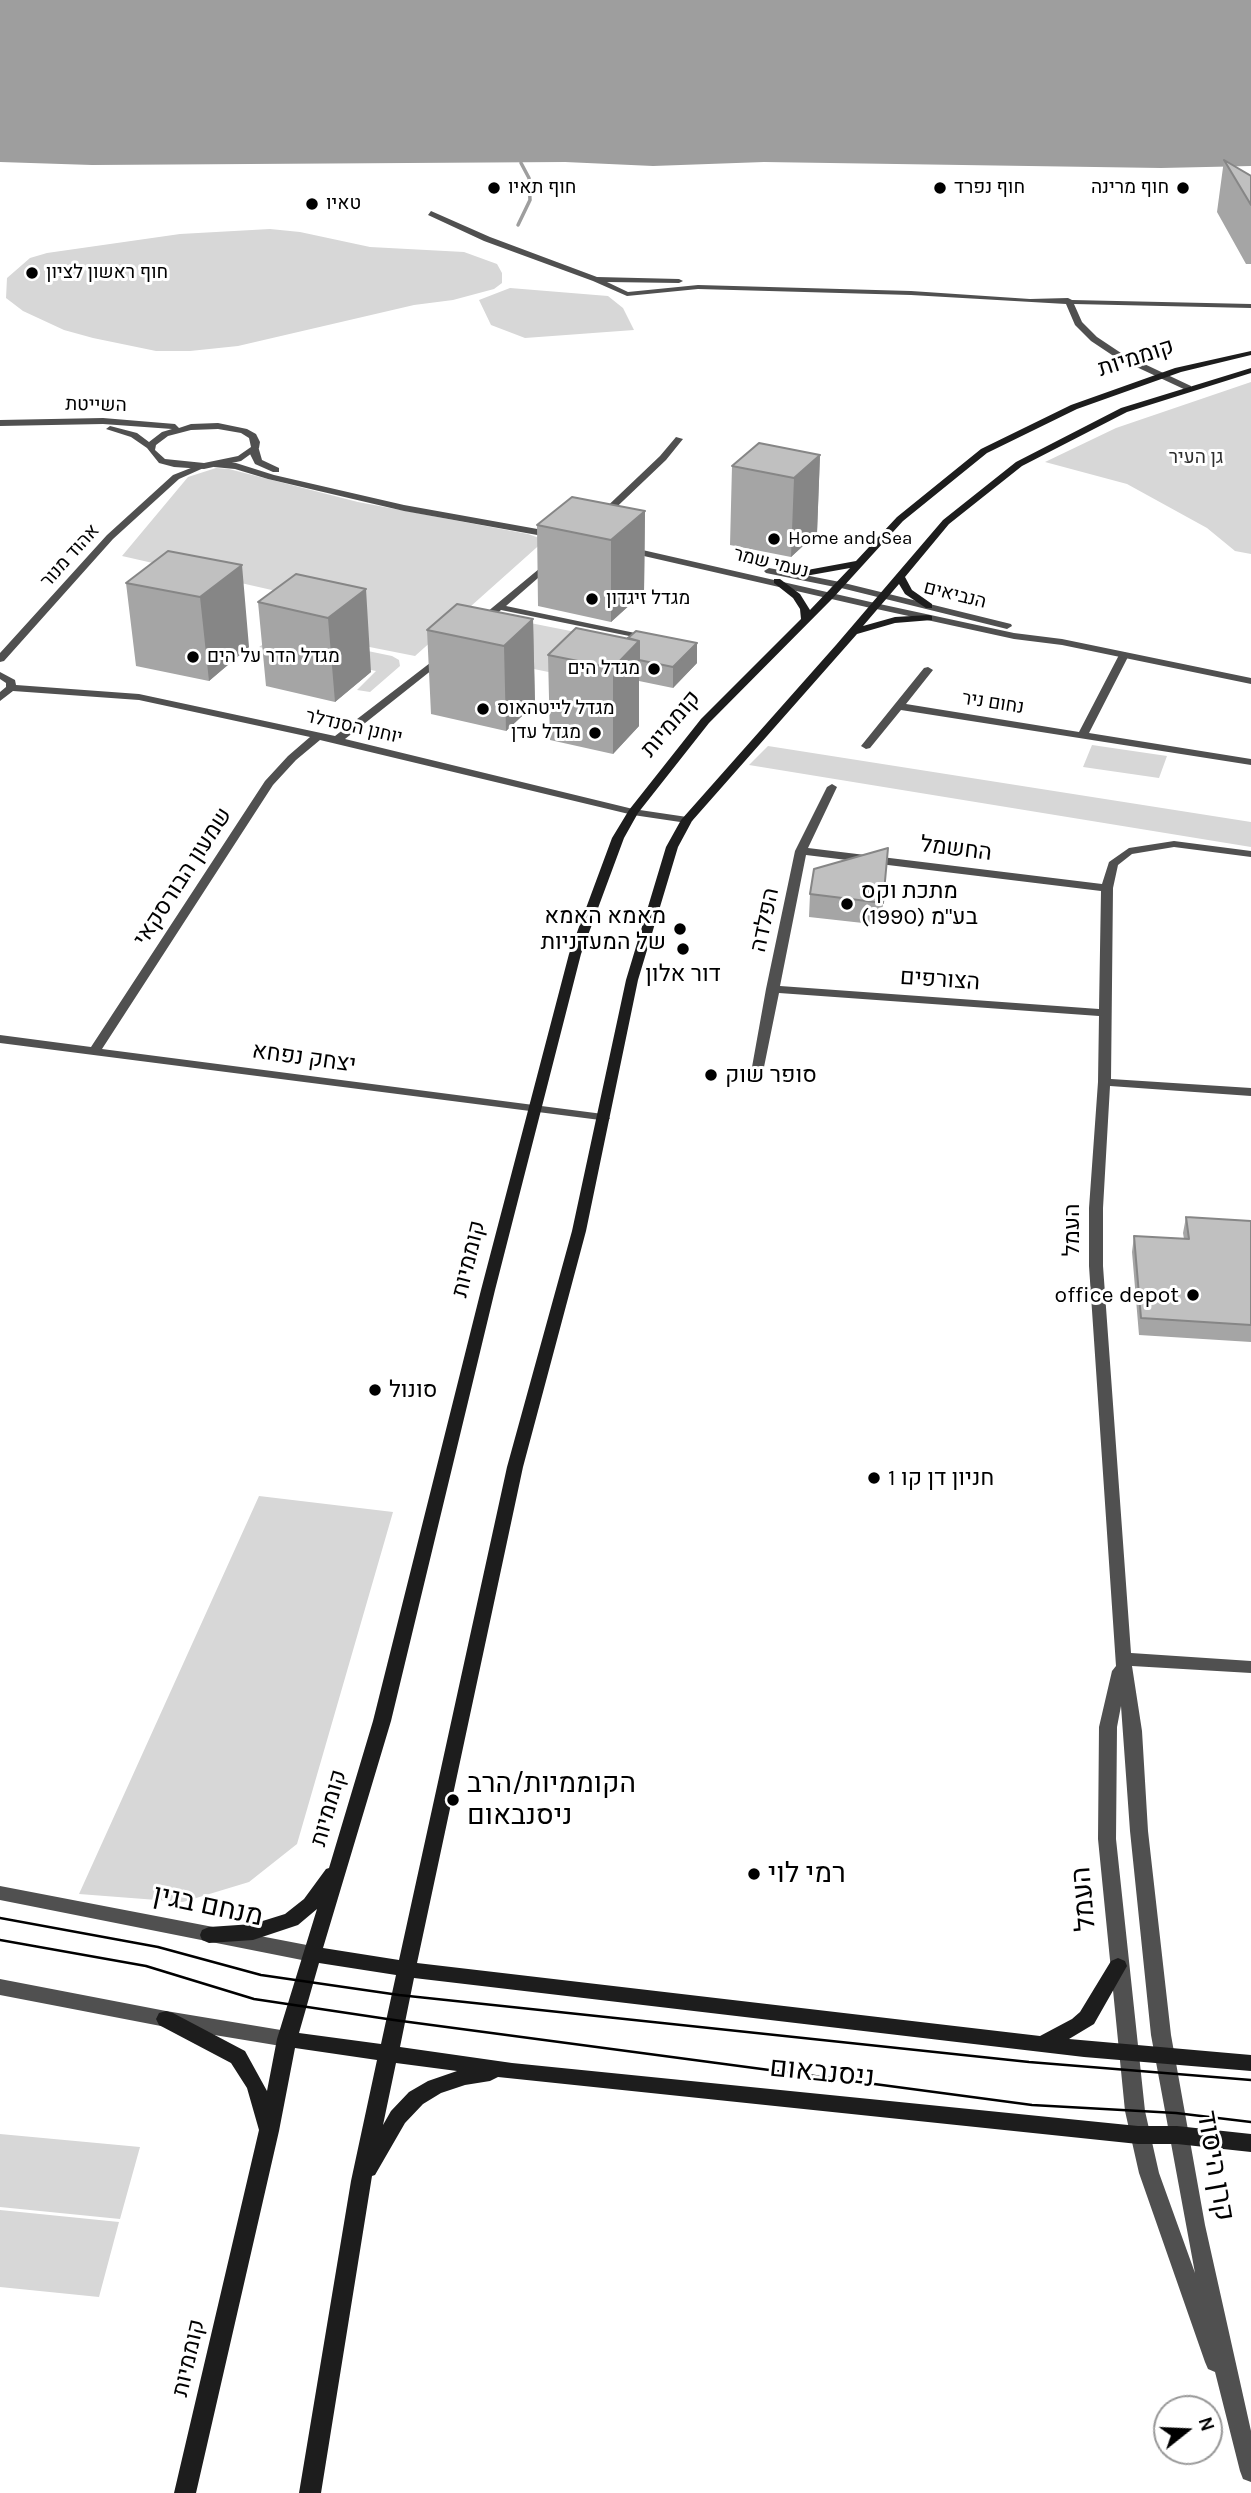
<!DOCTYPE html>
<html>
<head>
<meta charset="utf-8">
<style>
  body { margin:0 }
  #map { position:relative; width:1251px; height:2493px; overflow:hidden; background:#fff; font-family:Karla,sans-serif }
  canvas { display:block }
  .north { position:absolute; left:1153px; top:2395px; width:70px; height:70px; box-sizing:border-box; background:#fff; border:2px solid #999; border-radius:50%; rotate:72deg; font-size:19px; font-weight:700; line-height:28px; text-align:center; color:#000 }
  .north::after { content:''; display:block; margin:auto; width:24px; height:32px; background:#000; clip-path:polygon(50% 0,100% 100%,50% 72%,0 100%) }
</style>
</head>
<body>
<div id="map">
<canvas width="1251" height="2493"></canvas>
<div class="north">N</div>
</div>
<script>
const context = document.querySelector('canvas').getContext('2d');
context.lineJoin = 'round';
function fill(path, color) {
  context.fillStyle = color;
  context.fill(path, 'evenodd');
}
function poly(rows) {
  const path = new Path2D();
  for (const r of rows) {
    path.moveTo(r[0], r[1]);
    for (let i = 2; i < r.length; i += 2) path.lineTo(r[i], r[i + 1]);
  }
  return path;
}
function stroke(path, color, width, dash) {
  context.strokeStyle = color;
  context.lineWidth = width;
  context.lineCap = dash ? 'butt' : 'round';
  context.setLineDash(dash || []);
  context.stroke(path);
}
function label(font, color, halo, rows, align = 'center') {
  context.font = font + ' Karla,Heebo,sans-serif';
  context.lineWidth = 6;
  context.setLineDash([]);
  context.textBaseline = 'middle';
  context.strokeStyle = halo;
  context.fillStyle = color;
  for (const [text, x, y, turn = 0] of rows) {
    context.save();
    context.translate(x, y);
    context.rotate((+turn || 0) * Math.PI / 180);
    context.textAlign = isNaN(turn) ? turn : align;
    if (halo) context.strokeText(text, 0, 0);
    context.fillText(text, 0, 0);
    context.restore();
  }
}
fill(poly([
  [270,229,300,232,370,247,464,252,497,264,502,273,502,283,494,289,453,300,414,305,238,346,190,351,156,351,93,338,64,330,23,311,6,298,7,278,30,258,47,253,180,234],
  [510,288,608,296,623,308,634,330,525,338,491,325,479,300],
  [1251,382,1251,554,1235,551,1207,528,1127,484,1045,462,1116,428],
  [216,468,229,469,358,502,528,534,545,540,415,656,329,639,285,593,122,556,188,477],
  [510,619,616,640,578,678,470,656],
  [294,624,324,642,392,656,399,660,400,666,370,692,357,690,376,671,259,647],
  [1092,745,1167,756,1159,778,1083,767],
  [768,746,1251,822,1251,847,749,765],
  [259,1496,393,1512,297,1844,249,1882,183,1902,79,1894],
  [0,2134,140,2147,120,2219,0,2207],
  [0,2210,119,2222,99,2297,0,2287]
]), '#d7d7d7');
fill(poly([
  [0,0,1251,0,1251,166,1161,168,764,162,653,166,565,162,92,165,0,162]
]), '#9e9e9e');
stroke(poly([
  [518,225,530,200,529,178,521,163]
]), '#9e9e9e', 3.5);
fill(poly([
  [431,211,490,237,597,277,679,279,683,281,679,283,607,282,628,292,698,285,911,291,1030,299,1068,298,1072,300,1251,304,1251,308,1074,304,1082,322,1097,337,1121,353,1191,386,1191,390,1188,391,1115,357,1091,341,1075,325,1066,304,911,295,698,289,627,296,593,281,484,241,428,215,431,211],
  [676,437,683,439,666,460,603,520,597,520,597,516,660,456,676,437],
  [252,446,258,446,262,460,279,468,279,472,273,472,255,464,250,454,252,446],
  [217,462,236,463,274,475,404,505,554,532,559,535,554,538,404,511,268,479,235,469,214,467,213,465,217,462],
  [201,464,208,466,179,479,113,539,4,661,0,662,0,653,107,535,173,475,201,464],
  [625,546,875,603,880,606,875,609,622,551,620,549,625,546],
  [551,559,554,560,554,564,506,606,635,633,639,634,639,638,501,610,483,626,475,626,475,622,551,559],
  [769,568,840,582,845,585,840,588,766,573,764,571,769,568],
  [1124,652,1129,655,1089,733,1251,759,1251,765,901,710,870,748,866,749,861,746,924,668,928,667,933,670,906,704,1079,732,1119,655,1124,652],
  [443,653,447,654,447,658,345,739,633,809,687,817,693,820,687,823,633,815,320,740,296,760,273,785,102,1049,603,1114,610,1118,608,1121,0,1043,0,1035,91,1047,265,781,288,756,310,737,139,700,13,691,0,701,0,692,6,687,6,683,0,679,0,672,15,680,16,685,139,694,335,736,443,653],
  [832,784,837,787,808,848,1102,884,1109,862,1129,848,1174,841,1251,851,1251,857,1174,847,1132,854,1118,865,1113,888,1111,1079,1251,1088,1251,1096,1110,1086,1103,1208,1103,1266,1131,1653,1251,1661,1251,1673,1132,1666,1142,1731,1148,1831,1171,2035,1205,2225,1251,2431,1251,2482,1243,2479,1240,2471,1215,2372,1208,2369,1205,2362,1139,2173,1125,2111,1098,1839,1099,1727,1112,1671,1116,1666,1089,1266,1089,1208,1098,1082,1099,1016,779,993,764,1067,763,1070,753,1070,752,1067,766,989,795,851,827,787,832,784],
  [806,855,1101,891,1099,1009,780,986,806,855],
  [1121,1706,1130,1831,1151,2035,1195,2273,1159,2173,1145,2111,1116,1839,1117,1727,1121,1706]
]), '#505050');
fill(poly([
  [103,418,175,424,179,428,191,424,218,423,247,429,256,434,260,442,259,448,241,461,204,469,174,467,159,463,147,448,131,437,106,429,110,426,137,433,149,442,162,432,172,429,103,424,0,426,0,420,103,418],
  [218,429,241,433,249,438,251,447,238,456,204,463,165,459,155,450,156,445,168,436,191,430,218,429],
  [840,582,1011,624,1012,626,1007,629,837,587,837,583,840,582],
  [875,603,1014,633,1062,639,1251,678,1251,684,1062,645,1014,639,872,608,872,604,875,603],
  [0,1886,312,1946,319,1949,321,1954,319,1959,312,1962,0,1900,0,1886],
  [0,1979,166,2011,287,2031,294,2033,297,2039,294,2045,287,2047,166,2027,0,1995,0,1979]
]), '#505050');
fill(poly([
  [1251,351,1251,355,1181,372,1077,409,987,453,903,521,833,598,709,723,638,813,624,838,581,954,495,1290,391,1721,323,1948,399,1960,507,1467,572,1231,626,980,666,847,681,820,836,645,943,520,1016,462,1121,408,1251,368,1251,373,1127,412,1022,466,949,524,905,577,912,590,932,604,932,608,926,608,905,594,899,584,863,626,895,617,929,615,932,616,932,620,895,623,857,634,692,821,678,847,638,980,586,1231,523,1467,417,1963,1040,2036,1072,2019,1080,2012,1111,1961,1118,1958,1125,1961,1127,1966,1094,2024,1069,2039,1251,2055,1251,2071,1084,2057,414,1978,400,2047,512,2063,1138,2126,1177,2126,1251,2134,1251,2152,1177,2144,1138,2144,498,2077,490,2081,465,2085,441,2093,423,2104,405,2123,375,2175,372,2176,321,2493,299,2493,351,2181,377,2060,295,2048,279,2131,196,2493,174,2493,259,2130,247,2088,231,2063,159,2025,156,2019,159,2013,166,2011,173,2013,245,2051,267,2091,277,2039,317,1909,298,1925,253,1940,209,1943,202,1940,200,1935,202,1930,209,1927,253,1924,285,1914,304,1899,326,1869,329,1868,373,1721,481,1290,569,954,612,838,629,810,701,719,801,619,800,609,793,598,774,583,774,579,780,579,800,594,810,610,850,568,794,578,791,577,791,573,856,561,897,517,981,449,1071,405,1175,368,1251,351],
  [319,1963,396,1975,381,2044,299,2033,319,1963],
  [396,2063,457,2071,428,2081,409,2092,391,2111,383,2125,396,2063]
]), '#1d1d1d');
stroke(poly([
  [0,1918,158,1947,261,1975,399,1995,1029,2062,1251,2080],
  [0,1940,146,1966,254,1999,394,2020,1032,2105,1176,2113,1251,2122]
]), '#000', 2.5);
fill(poly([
  [1224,160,1251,176,1251,264,1246,264,1217,212],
  [820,455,817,533,791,557,730,545,732,466],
  [645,511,644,592,611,622,538,606,537,525],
  [168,551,249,647,209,681,136,666,126,583],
  [296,574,371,672,335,702,266,686,258,602],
  [533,619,535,704,506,731,431,714,427,630],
  [628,638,697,643,697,663,673,688,639,681,639,726,613,754,550,740,548,655],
  [886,871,881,925,809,917,810,894],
  [1186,1217,1251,1221,1251,1342,1139,1335,1132,1252,1134,1236,1184,1239,1183,1233]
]), '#a5a5a5');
fill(poly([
  [820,455,817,533,791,557,794,478],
  [645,511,644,592,611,622,611,540],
  [242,565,249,647,209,681,200,597],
  [366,589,371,672,335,702,328,618],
  [533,619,535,704,506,731,504,646],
  [639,641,639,726,613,754,613,668],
  [697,643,697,663,673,688,673,667]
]), '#868686');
const building = poly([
  [1224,160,1251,176,1251,205,1224,160],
  [759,443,820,455,794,478,732,466,759,443],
  [572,497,645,511,611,540,537,525,572,497],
  [168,551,242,565,200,597,126,583,168,551],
  [296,574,366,589,328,618,258,602,296,574],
  [457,604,533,619,504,646,427,630,457,604],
  [576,628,639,641,613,668,548,655,576,628],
  [636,631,697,643,673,667,639,660,639,641,628,638,636,631],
  [888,848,883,903,810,894,814,869,888,848],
  [1186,1217,1251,1221,1251,1325,1141,1318,1134,1236,1189,1239,1186,1217]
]);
fill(building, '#c0c0c0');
stroke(building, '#868686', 2);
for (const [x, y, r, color] of [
  [494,188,7,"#000"],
  [940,188,7,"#000"],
  [1183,188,7,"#000"],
  [312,204,7,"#000"],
  [32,273,7,"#000"],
  [774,539,7,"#000"],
  [592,599,7,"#000"],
  [193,657,7,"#000"],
  [654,669,7,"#000"],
  [483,709,7,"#000"],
  [595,733,7,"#000"],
  [847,904,7,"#000"],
  [680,929,7,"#000"],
  [683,949,7,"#000"],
  [711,1075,7,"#000"],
  [1193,1295,7,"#000"],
  [375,1390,7,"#000"],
  [874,1478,7,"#000"],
  [453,1800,7,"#000"],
  [754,1874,7,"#000"]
]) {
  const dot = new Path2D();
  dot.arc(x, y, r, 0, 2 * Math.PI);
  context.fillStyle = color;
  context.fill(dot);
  stroke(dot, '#fff', 2.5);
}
label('19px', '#000', '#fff', [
  ["חוף תאיו",508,188],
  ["חוף נפרד",954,188],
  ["חוף מרינה",1169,188,"right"],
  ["טאיו",326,204],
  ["חוף ראשון לציון",46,273],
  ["Home and Sea",788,539],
  ["מגדל זיגדון",606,599],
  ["מגדל הדר על הים",207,657],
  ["מגדל הים",640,669,"right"],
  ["מגדל לייטהאוס",497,709],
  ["מגדל עדן",581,733,"right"]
], 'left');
label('19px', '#000', '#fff', [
  ["השייטת",96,405,1],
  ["אהוד מנור",70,556,-48],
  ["נעמי שמר",771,563,14],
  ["הנביאים",955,595,14],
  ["נחום ניר",993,703,9],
  ["יוחנן הסנדלר",354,727,13]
]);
label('19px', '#2e2e2e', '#fff', [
  ["גן העיר",1196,458]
]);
label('23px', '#000', '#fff', [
  ["קוממיות",1136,358,-18],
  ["קוממיות",671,724,-50],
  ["החשמל",956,849,7],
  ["שמעון הבורסקאי",183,877,-57],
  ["הפלדה",765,920,-78],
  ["הצורפים",940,980,4],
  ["יצחק נפחא",304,1058,8],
  ["העמל",1072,1230,-90],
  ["קוממיות",469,1259,-76],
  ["קוממיות",329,1808,-74],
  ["קוממיות",189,2358,-77]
]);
label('23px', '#000', '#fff', [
  ["מתכת וקס",861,891],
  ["(1990) בע\"מ",861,917],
  ["מאמא האמא",666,916,"right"],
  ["של המעדניות",666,942,"right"],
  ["דור אלון",683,974,"center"],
  ["סופר שוק",725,1075],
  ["office depot",1179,1295,"right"],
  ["סונול",389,1390],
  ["חניון דן קו 1",888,1478]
], 'left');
label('28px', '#000', '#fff', [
  ["הקוממיות/הרב",467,1784],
  ["ניסנבאום",467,1816],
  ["רמי לוי",768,1874]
], 'left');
label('28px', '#000', '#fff', [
  ["העמל",1084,1899,-95],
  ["מנחם בגין",208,1906,12],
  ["ניסנבאום",822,2073,6],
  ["קרן היסוד",1215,2166,80]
]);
</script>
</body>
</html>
